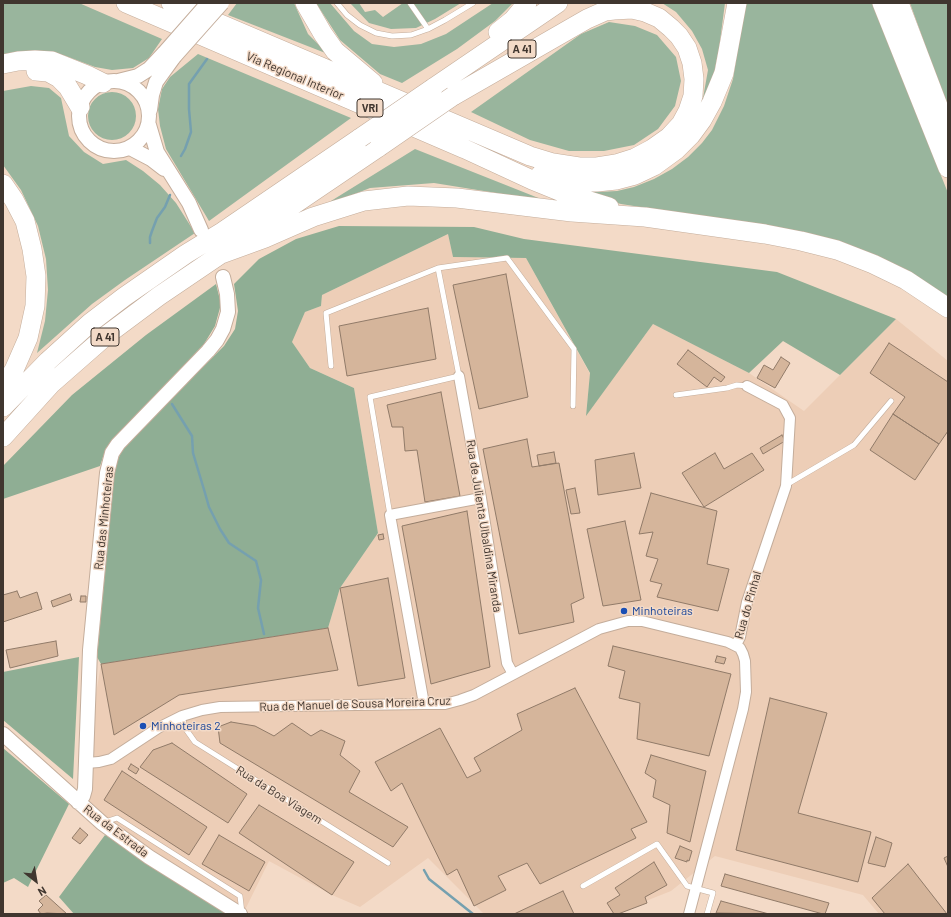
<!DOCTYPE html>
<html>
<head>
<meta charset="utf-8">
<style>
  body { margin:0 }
  #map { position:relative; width:951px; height:917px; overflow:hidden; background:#f3dac7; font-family:Barlow,sans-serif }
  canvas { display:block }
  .frame { position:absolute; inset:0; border:4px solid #40362f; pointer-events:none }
  .north { position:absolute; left:16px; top:861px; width:40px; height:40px; -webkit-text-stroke:3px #f3dac7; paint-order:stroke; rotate:149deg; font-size:11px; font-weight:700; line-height:16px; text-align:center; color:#40362f }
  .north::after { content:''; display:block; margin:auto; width:14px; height:18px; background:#40362f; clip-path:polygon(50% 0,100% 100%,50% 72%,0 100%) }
</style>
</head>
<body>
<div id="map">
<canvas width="951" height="917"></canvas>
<div class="frame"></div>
<div class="north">N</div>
</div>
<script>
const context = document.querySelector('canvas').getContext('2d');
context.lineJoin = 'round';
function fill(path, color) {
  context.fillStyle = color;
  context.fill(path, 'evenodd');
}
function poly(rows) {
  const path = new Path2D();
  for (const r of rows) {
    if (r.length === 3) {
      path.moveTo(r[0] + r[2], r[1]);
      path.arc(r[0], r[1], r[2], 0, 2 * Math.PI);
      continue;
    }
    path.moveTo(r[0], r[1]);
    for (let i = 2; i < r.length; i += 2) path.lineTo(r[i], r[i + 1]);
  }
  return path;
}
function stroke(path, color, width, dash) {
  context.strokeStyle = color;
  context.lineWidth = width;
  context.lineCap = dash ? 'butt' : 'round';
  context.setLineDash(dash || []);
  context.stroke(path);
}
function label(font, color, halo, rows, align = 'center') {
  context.font = font + ' Barlow,sans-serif';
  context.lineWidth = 3;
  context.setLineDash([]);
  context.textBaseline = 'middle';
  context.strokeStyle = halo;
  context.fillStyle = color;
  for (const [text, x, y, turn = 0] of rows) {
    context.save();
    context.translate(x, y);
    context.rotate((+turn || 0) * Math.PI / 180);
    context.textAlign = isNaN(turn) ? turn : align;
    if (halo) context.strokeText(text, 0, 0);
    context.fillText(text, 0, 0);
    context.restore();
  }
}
fill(poly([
  [448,234,453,257,526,258,590,374,586,415,653,324,749,373,804,411,896,319,948,361,948,914,879,914,863,895,715,856,671,891,613,914,484,914,428,858,360,907,332,895,269,861,243,914,78,802,101,664,328,628,340,588,378,533,354,388,310,368,291,342,305,312,321,306,322,295]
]), '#edceb7');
fill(poly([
  [3,3,79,3,162,39,149,58,133,68,112,70,95,67,63,55,42,51,3,55],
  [237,3,294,3,308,34,328,54,228,15],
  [316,3,330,3,354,31,372,44,394,47,421,44,446,34,493,3,513,3,495,21,457,49,402,83,380,74,340,40],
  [350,3,359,3,365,12,375,10,383,17,403,3,461,3,435,19,416,28,391,29,369,23],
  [662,3,725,3,719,49,713,78,706,98,703,98,708,70,702,49,692,31,676,12],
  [745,3,872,3,948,193,948,299,928,284,666,211,621,204,599,198,580,192,598,192,617,191,634,187,654,179,672,169,688,157,702,143,712,130,724,106,733,79],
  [910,3,948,3,948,109],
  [609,22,635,26,657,35,676,57,681,81,675,106,658,129,634,145,604,151,569,151,530,140,471,112,581,34],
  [198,54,351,118,209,221,166,149,160,126,158,109,162,89,170,77],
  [31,86,49,88,61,98,69,136,84,152,103,164,126,160,143,171,160,185,176,203,195,233,125,280,92,304,37,353,45,321,48,290,46,259,38,226,21,190,3,165,3,91],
  [112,116,24],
  [415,149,546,201,434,183,370,188,332,203,331,201]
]), '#99b59d');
fill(poly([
  [339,226,474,227,524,239,777,272,896,319,840,375,783,341,749,373,653,324,586,416,590,373,526,258,453,257,448,234,322,295,321,306,305,312,292,342,310,368,354,388,378,533,340,588,328,628,101,664,97,657,115,467,123,447,224,346,235,329,238,311,234,284,259,259,296,239],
  [216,284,221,304,215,326,204,344,106,448,100,466,3,499,3,466,72,395,146,335],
  [79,657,73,779,3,720,3,672],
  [3,748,69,804,28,887,14,878,3,883],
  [105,835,240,914,74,914,59,897]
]), '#8fae94');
stroke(poly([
  [181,156,185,149,191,132,189,109,189,84,207,59],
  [150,243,150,237,152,231,157,218,165,207,170,195],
  [172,404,192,436,193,453,205,493,209,507,220,529,229,543,256,561,261,580,258,608,264,634],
  [424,870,429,879,473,914]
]), '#75a0af', 2.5);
const building = poly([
  [506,274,528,397,479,409,453,285,506,274],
  [428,308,436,359,347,376,339,326,428,308],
  [889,343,948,382,948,431,939,444,893,414,905,397,870,373,889,343],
  [688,350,725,377,721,382,714,377,707,387,677,364,688,350],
  [781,357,790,363,775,388,757,378,764,365,773,370,781,357],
  [441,392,460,496,425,502,417,450,405,451,403,427,392,427,387,405,441,392],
  [893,414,939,444,915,480,870,450,893,414],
  [782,435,785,441,763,454,760,448,782,435],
  [527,439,532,467,559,463,584,598,571,604,574,622,519,634,483,449,527,439],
  [554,452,556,463,539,466,537,455,554,452],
  [634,453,641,488,598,495,595,460,634,453],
  [715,453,724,469,752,453,764,470,704,507,682,473,715,453],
  [575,488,580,513,571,514,566,490,575,488],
  [651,493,717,511,707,564,729,569,718,611,657,597,662,584,650,581,658,559,646,556,653,532,639,534,651,493],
  [467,511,490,667,431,684,402,526,467,511],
  [625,521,641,600,603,606,587,529,625,521],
  [383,534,384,539,379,540,378,535,383,534],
  [388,578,405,678,358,686,340,588,388,578],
  [17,591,20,598,37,592,42,609,3,622,3,595,17,591],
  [70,594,72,600,53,607,51,601,70,594],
  [81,596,86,596,86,602,80,602,81,596],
  [328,628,338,670,179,695,114,735,101,664,328,628],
  [56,641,58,656,10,668,6,650,56,641],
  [613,646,731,674,709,756,637,739,640,703,619,698,625,671,608,666,613,646],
  [717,656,726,658,724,664,715,662,717,656],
  [575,688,647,822,631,829,636,838,540,884,527,863,498,876,506,890,474,906,457,869,447,875,402,783,391,791,375,762,440,728,467,778,481,771,474,758,522,730,517,714,575,688],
  [770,698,827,713,798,813,871,832,858,882,736,850,770,698],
  [231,722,255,726,274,736,292,723,311,736,321,730,345,741,340,755,360,771,349,792,408,827,393,847,220,743,218,727,231,722],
  [172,743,247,794,228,823,140,767,153,750,172,743],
  [651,755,706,771,690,842,667,833,670,805,653,797,656,780,645,773,651,755],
  [131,764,139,769,136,774,128,769,131,764],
  [122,771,207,827,189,855,104,800,122,771],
  [259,805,354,862,332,895,239,833,259,805],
  [80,828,88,835,80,844,72,838,80,828],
  [219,835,265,862,249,891,202,864,219,835],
  [876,837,892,843,885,867,868,863,876,837],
  [680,846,692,851,689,861,687,860,687,862,675,858,680,846],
  [948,856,948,867,944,858,948,856],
  [654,862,667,885,645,897,647,903,618,914,614,914,607,903,620,895,615,888,654,862],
  [908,864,947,914,885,914,872,898,908,864],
  [725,874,829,903,825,914,823,914,721,886,725,874],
  [563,891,574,914,514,914,563,891],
  [46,895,67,914,47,913,41,914,38,910,43,905,39,901,46,895],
  [721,901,769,914,716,913,721,901]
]);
fill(building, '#d5b59b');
stroke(building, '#917b69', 1);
const lane = poly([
  [337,3,347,15,360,25,376,33,392,36,411,35,428,29,445,20,473,3],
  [410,3,428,29],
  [438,268,507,258,574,349,573,406],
  [331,366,326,313,438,268,459,376,370,397,390,515],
  [676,395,727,388,737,385,747,386],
  [786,485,854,445,891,401],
  [182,716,185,728,195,742,388,863],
  [105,822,117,818,240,896,242,913],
  [583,886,657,844,687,886,713,893,707,914]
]);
const street = poly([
  [459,376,481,498,507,663,513,674],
  [736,645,740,637,747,602,786,486,790,418,783,405,747,386],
  [424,704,390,515,481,498],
  [86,763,99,762,111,759,158,728,182,716,202,710,220,707,424,704,445,704,460,700,474,695,599,629,628,621,642,621,728,642,740,648,743,654,745,661,746,692,743,709,689,914]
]);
const secondary = poly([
  [114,116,35],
  [118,81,138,76,149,69,164,53],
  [150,110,152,95,156,82,174,57],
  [149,125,157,152,189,203,201,230],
  [130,148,151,159,164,169],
  [3,734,102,823,149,857,240,914],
  [78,802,83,796,85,789,90,650,107,473,112,453,118,444,208,351,217,340,223,329,228,312,227,294,223,277]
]);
const highway = poly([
  [126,3,465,149,532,180,564,193,609,207],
  [171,3,530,156,553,163,579,167,597,167,616,164,635,158,652,149,669,137,681,124,688,111,693,96,694,79,692,63,687,48,679,36,671,28,659,18,645,12,632,9,614,10,605,11,587,19,453,96],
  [305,3,323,34,335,51,373,83],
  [882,3,948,168],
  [899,3,948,132],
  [498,32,513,20,527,3],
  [3,64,18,61,35,60,52,61,87,75,103,83],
  [36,71,48,72,59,78,68,87,80,107],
  [433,88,558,3],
  [541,174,578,182,597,182,616,180,635,175,654,166,676,150,691,135,702,120,712,102,724,73,737,3],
  [3,184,14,200,25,221,32,249,36,276,35,306,28,338,14,370,3,387],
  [221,254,265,238,313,217,364,201,408,196,457,198,572,212,645,217,765,234,801,241,837,250,873,264,906,280,948,308],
  [3,407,48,361,90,323,124,297,186,254,222,232,360,138],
  [3,437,51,384,108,334,159,296,379,147]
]);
stroke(lane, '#c4ad9b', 6);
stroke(street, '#c4ad9b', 12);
stroke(secondary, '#c4ad9b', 16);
stroke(highway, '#c4ad9b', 20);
stroke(lane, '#fff', 5);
stroke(street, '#fff', 10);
stroke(secondary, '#fff', 14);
stroke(highway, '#fff', 19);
const secondaryBridge = poly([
  [164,53,208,3],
  [174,57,222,3]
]);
const highwayBridge = poly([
  [360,138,433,88],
  [379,147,453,96]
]);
stroke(secondaryBridge, '#c4ad9b', 16, []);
stroke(highwayBridge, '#c4ad9b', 20, []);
stroke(secondaryBridge, '#fff', 14);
stroke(highwayBridge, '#fff', 19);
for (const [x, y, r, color] of [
  [624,611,4,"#1a4fb4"],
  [143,726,4,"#1a4fb4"]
]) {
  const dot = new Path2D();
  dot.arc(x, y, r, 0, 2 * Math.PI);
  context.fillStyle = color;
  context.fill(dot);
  stroke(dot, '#f3dac7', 1.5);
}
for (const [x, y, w] of [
  [522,49,28],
  [370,108,26],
  [105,337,28]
]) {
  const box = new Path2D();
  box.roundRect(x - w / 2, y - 9, w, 18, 3);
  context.fillStyle = '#f3dac7';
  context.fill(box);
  stroke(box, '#40362f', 1);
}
label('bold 11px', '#40362f', null, [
  ["A 41",522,49],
  ["VRI",370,108],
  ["A 41",105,337]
]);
label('12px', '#40362f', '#f3dac7', [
  ["Via Regional Interior",295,76,23],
  ["Rua das Minhoteiras",104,518,-84],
  ["Rua de Julienta Ulbaldina Miranda",484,526,81],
  ["Rua do Pinhal",748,605,-74],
  ["Rua de Manuel de Sousa Moreira Cruz",355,704,-2],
  ["Rua da Boa Viagem",279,795,32],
  ["Rua da Estrada",116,831,37]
]);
label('12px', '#164399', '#f3dac7', [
  ["Minhoteiras",632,611],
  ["Minhoteiras 2",151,726]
], 'left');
</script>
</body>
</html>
